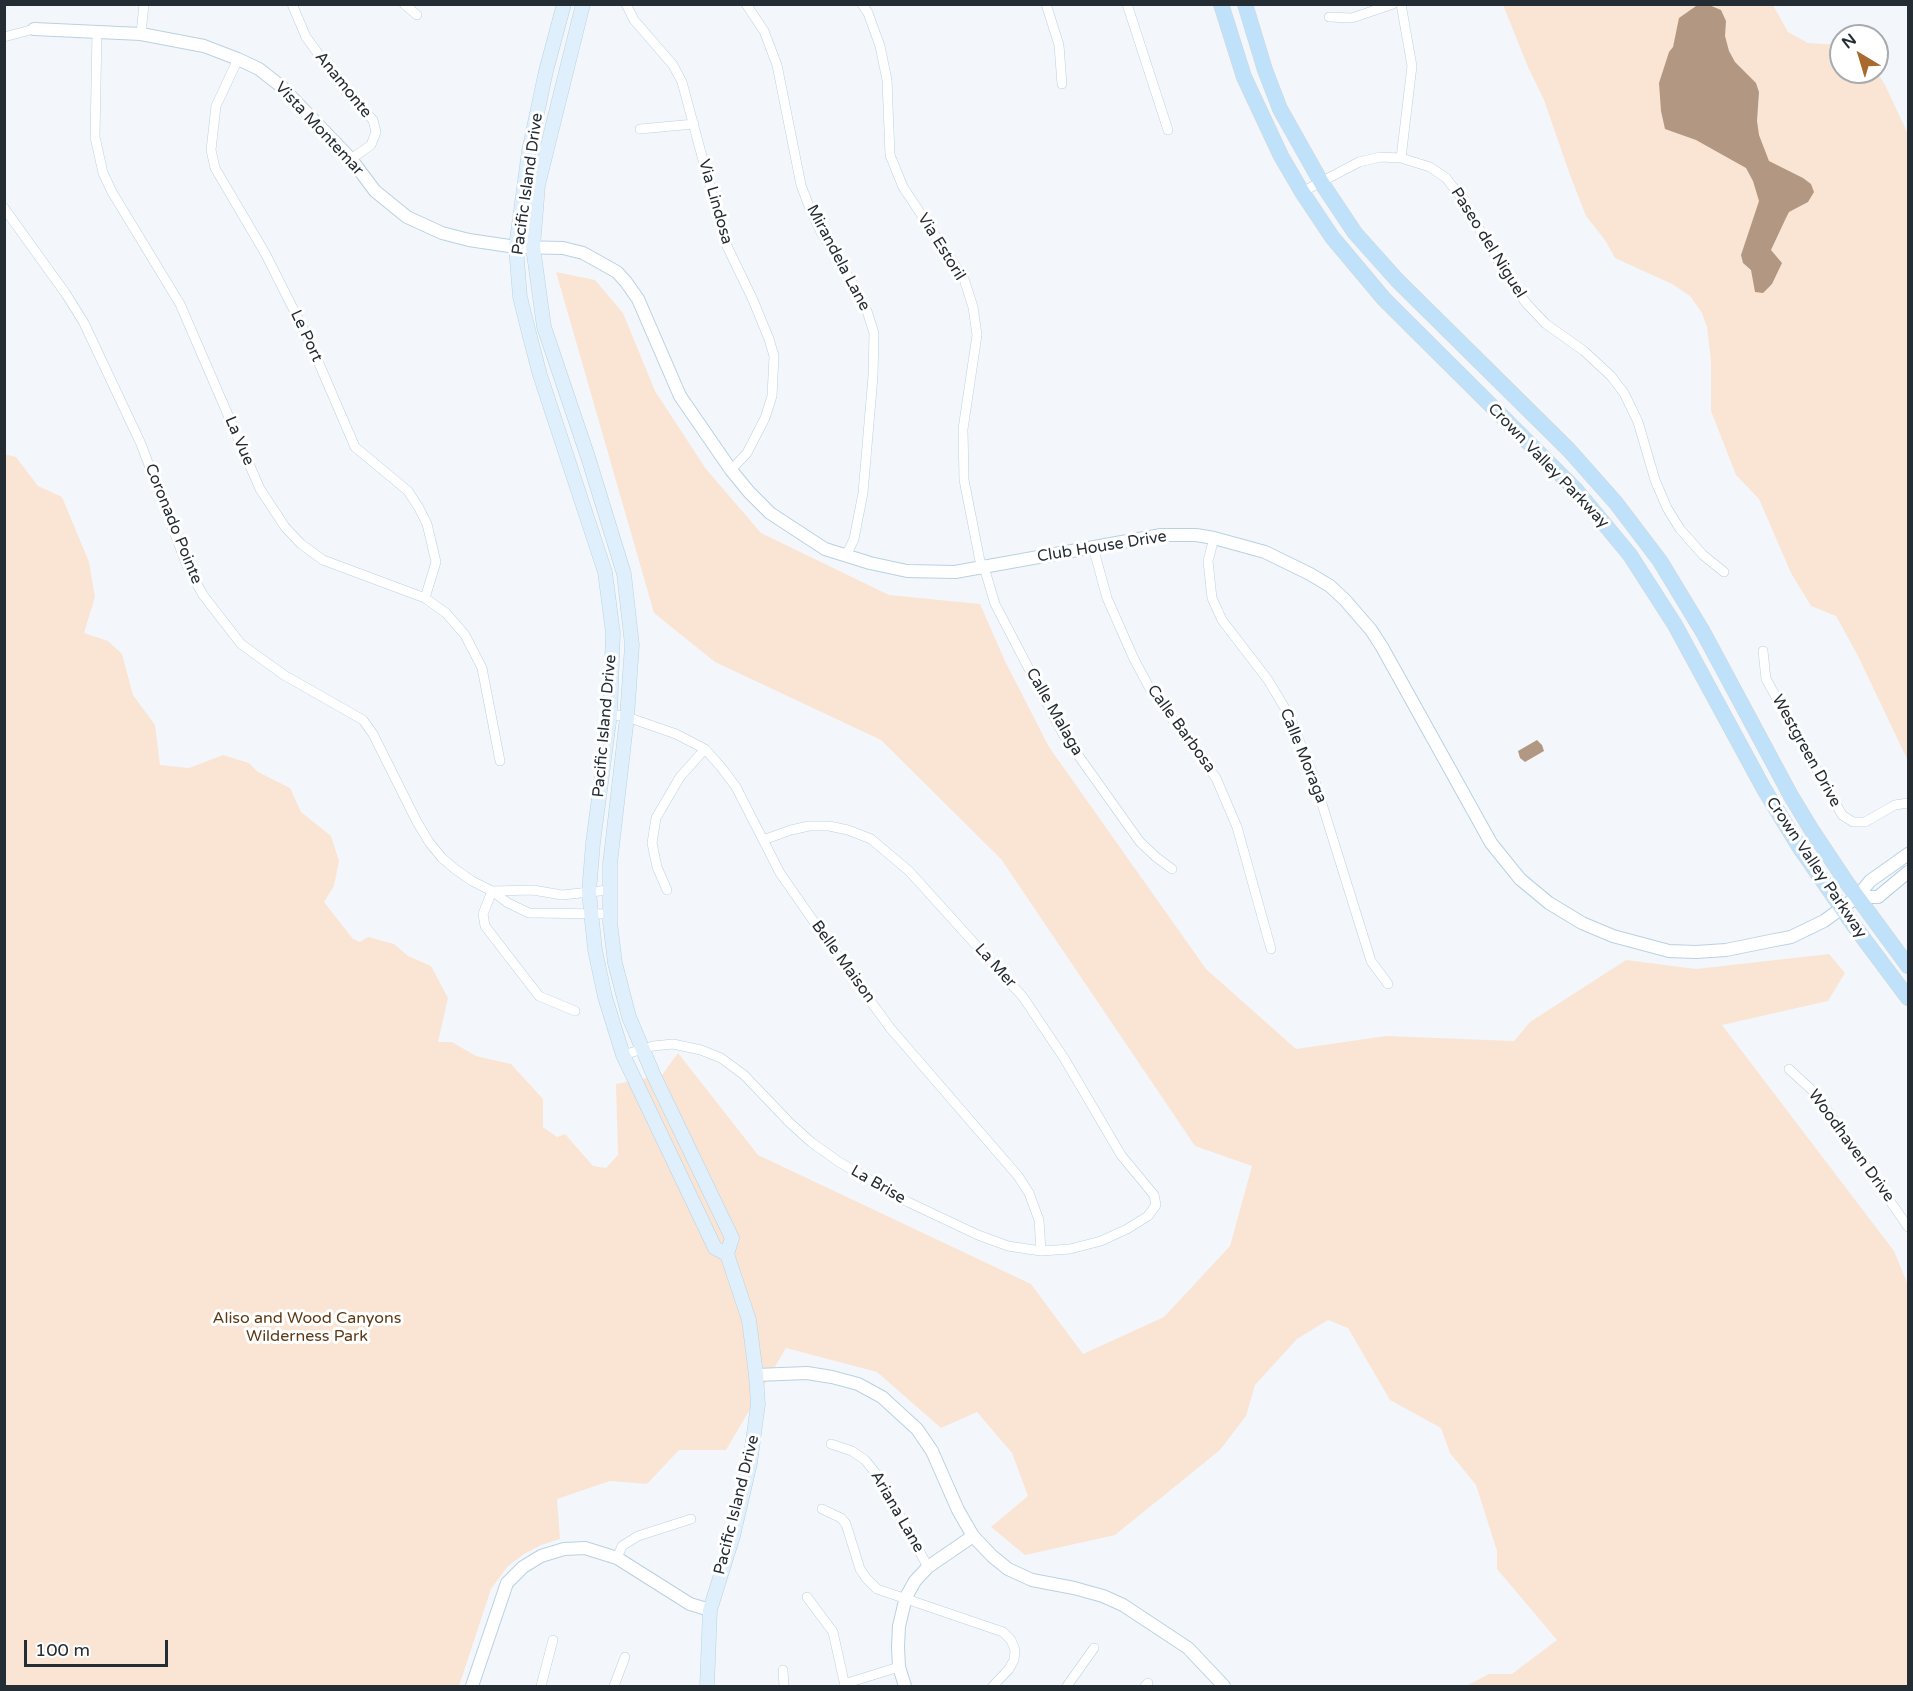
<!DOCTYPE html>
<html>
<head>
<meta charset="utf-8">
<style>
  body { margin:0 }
  #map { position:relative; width:1913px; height:1691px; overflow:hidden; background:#f3f7fb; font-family:"Varela Round",sans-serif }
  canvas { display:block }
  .frame { position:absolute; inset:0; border:6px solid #242d34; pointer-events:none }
  .north { position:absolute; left:1829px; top:24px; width:60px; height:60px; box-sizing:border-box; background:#fff; border:2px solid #a7abae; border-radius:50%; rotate:322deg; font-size:16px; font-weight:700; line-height:24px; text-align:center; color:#242d34 }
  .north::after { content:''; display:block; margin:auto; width:21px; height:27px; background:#a86a2f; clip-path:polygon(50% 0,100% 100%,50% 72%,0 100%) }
  .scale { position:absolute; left:24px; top:1640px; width:144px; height:27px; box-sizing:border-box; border:3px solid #242d34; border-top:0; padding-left:8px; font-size:18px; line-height:21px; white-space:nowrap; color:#242d34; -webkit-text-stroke:4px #fff; paint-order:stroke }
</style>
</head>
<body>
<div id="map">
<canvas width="1913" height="1691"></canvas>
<div class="frame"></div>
<div class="north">N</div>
<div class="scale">100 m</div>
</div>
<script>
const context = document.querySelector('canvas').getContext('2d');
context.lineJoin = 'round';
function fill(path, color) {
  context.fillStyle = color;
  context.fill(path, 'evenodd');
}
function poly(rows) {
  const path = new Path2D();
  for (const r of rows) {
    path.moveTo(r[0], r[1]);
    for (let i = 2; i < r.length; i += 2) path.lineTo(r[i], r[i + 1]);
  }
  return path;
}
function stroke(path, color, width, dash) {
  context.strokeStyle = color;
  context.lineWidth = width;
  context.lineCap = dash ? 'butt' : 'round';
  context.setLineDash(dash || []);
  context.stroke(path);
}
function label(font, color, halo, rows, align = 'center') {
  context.font = font + ' "Varela Round",sans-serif';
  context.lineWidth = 6;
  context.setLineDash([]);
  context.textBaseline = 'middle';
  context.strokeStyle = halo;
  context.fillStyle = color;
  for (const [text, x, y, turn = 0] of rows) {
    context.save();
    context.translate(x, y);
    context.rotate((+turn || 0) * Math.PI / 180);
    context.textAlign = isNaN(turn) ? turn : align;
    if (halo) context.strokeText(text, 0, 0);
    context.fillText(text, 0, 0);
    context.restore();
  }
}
fill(poly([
  [1503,5,1773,5,1788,32,1808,43,1841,45,1841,72,1877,72,1885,85,1908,134,1908,761,1858,656,1836,616,1811,606,1791,573,1759,499,1736,475,1711,411,1711,361,1707,327,1702,313,1690,296,1672,284,1615,258,1605,240,1586,216,1570,175,1544,100,1528,67],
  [556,272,595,280,623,313,655,391,706,469,761,533,889,595,980,604,1005,661,1049,747,1206,969,1296,1049,1386,1036,1514,1041,1530,1022,1626,960,1696,969,1829,954,1845,973,1828,1001,1722,1025,1894,1251,1908,1285,1908,1686,1466,1686,1489,1674,1512,1674,1557,1640,1497,1569,1497,1551,1476,1485,1450,1453,1441,1428,1390,1400,1348,1328,1328,1320,1297,1339,1255,1385,1246,1416,1220,1450,1115,1535,1025,1555,991,1527,1028,1496,1012,1453,977,1412,941,1428,877,1372,786,1348,726,1450,679,1450,647,1484,610,1481,557,1499,560,1539,541,1545,524,1554,508,1566,491,1589,459,1686,5,1686,4,454,16,457,38,486,62,497,89,562,95,597,84,633,108,641,122,654,133,695,155,725,160,765,189,768,223,755,249,763,258,772,290,788,301,812,331,836,339,861,334,886,324,902,353,939,360,942,368,937,394,944,408,956,431,966,448,998,438,1042,452,1042,476,1056,511,1064,543,1099,543,1127,557,1137,565,1134,593,1166,606,1168,618,1155,616,1084,662,1075,678,1053,758,1155,1031,1284,1083,1354,1164,1317,1230,1246,1252,1166,1195,1146,1001,859,881,740,715,662,654,613]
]), '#fae5d4');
fill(poly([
  [1709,5,1721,10,1726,21,1725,36,1729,51,1735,62,1756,83,1759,92,1757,121,1759,135,1769,161,1803,178,1811,184,1814,192,1808,202,1789,212,1785,220,1771,250,1782,263,1772,284,1763,293,1755,292,1751,270,1743,263,1741,255,1759,201,1753,181,1746,168,1696,140,1665,129,1661,111,1659,83,1669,52,1673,47,1679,18,1696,6],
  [1537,740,1542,745,1544,751,1525,762,1520,758,1518,751]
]), '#b29883');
const minor = poly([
  [292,4,306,37,347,93,373,120,376,132,371,145,351,159],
  [404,4,417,15],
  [626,4,634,20,673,65,682,82,725,242,753,300,769,339,774,356,772,396,765,418,747,453,731,470],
  [746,4,764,31,777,65,801,185,810,209,821,232,856,289,867,311,874,333,873,376,863,493,854,539,846,556],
  [862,4,868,13,880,46,887,80,890,155,903,187,964,279,973,307,977,335,963,429,964,480,980,561,984,567,995,604,1063,734,1140,842,1156,857,1172,869],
  [1046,4,1059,45,1062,84],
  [1127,4,1168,130],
  [1401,4,1412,66,1401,158],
  [1329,17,1352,18,1393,4],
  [97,31,95,137,103,173,112,192,180,304,260,489,285,527,301,544,323,560,425,598,446,613,465,635,482,668,500,761],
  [141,34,144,4],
  [4,37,34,29],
  [238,59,216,106,211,150,215,168,265,253,308,338,355,447,408,491,419,508,427,524,436,562,425,598],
  [640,129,694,124],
  [1302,192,1359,162,1380,157,1401,158,1430,167,1446,178,1460,196,1511,283,1527,304,1546,324,1584,351,1611,376,1624,393,1638,422,1655,480,1667,508,1680,529,1703,555,1724,572],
  [4,208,66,294,84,323,141,444,187,566,203,595,241,644,284,675,363,720,373,734,417,822,429,842,442,858,455,869,472,881,492,891,508,903,529,913,610,914],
  [1214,538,1208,561,1212,598,1222,620,1268,680,1289,715,1313,775,1371,961,1388,984],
  [1093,547,1107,598,1134,659,1150,689,1216,778,1237,827,1271,949],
  [1763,651,1766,679,1842,815,1853,822,1865,822,1895,805,1908,803],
  [610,714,627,717,676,734,705,749,721,767,736,787,780,873,849,972,891,1029,1018,1176,1029,1193,1039,1220,1041,1251],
  [667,890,657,867,652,843,656,818,680,777,705,749],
  [492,891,483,914,485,926,539,996,575,1011],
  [492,891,533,890,562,895,609,890],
  [623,1055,653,1046,673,1044,701,1050,721,1058,744,1075,790,1123,811,1142,839,1162,908,1202,978,1235,1008,1246,1041,1251,1070,1249,1101,1241,1127,1229,1148,1216,1156,1205,1154,1195,1121,1155,1064,1058,1023,997,909,871,871,839,848,830,829,826,809,826,791,830,763,840],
  [1789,1069,1816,1094,1908,1227],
  [831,1444,852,1451,865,1460,878,1476,928,1567],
  [822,1509,841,1518,846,1524,860,1569,866,1578,877,1589,1003,1632,1011,1640,1015,1650,1014,1660,1009,1669,993,1686],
  [617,1558,622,1546,638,1536,691,1519],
  [807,1597,833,1632,845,1686],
  [783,1670,784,1686],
  [844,1684,899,1667],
  [541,1686,553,1640],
  [614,1686,625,1657],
  [1067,1686,1094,1648],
  [1145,1686,1148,1683]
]);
const tertiary = poly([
  [34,29,141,34,204,46,238,59,259,69,282,87,351,159,375,191,407,217,442,233,469,240,516,247,563,248,583,253,617,272,626,282,638,299,680,396,731,470,749,492,770,513,825,549,870,563,907,571,955,572,1161,535,1196,535,1214,538,1265,552,1310,574,1330,586,1345,600,1371,630,1382,647,1491,843,1520,879,1549,903,1582,923,1613,936,1669,951,1696,952,1726,950,1770,941,1791,937,1824,921,1857,897,1870,881,1908,854],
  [1857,897,1878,897,1908,872],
  [756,1375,807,1373,832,1377,858,1384,882,1397,917,1429,932,1451,958,1510,973,1536,992,1556,1008,1569,1032,1580,1074,1588,1103,1596,1123,1605,1188,1648,1224,1686],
  [472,1686,507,1583,523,1567,541,1556,564,1549,585,1548,617,1558,690,1604,710,1610],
  [905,1686,899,1667,898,1647,899,1626,906,1597,915,1581,928,1567,973,1536]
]);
const secondary = poly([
  [564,4,546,71,529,151,516,247,520,297,529,333,540,375,605,572,613,633,610,714,593,843,589,892,595,950,605,997,623,1055,715,1248,727,1254],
  [583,4,538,185,533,247,544,327,588,457,624,574,632,645,627,717,610,864,610,922,615,963,629,1017,654,1076,732,1238,727,1254,749,1320,756,1375,758,1404,750,1463,733,1536,710,1610,707,1686]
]);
const primary = poly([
  [1221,4,1244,77,1281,156,1302,192,1332,237,1384,299,1577,491,1630,555,1675,625,1764,789,1800,848,1852,923,1908,998],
  [1245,4,1265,70,1280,109,1321,182,1355,233,1397,280,1569,450,1616,503,1660,561,1703,632,1791,796,1811,829,1847,883,1908,966]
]);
stroke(minor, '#b9d1e2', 10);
stroke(tertiary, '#b9d1e2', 14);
stroke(secondary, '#b9d1e2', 15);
stroke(primary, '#d3d5d6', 16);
stroke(minor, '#fff', 9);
stroke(tertiary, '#fff', 12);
stroke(secondary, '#dff0fc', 14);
stroke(primary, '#bfe2fa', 15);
label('16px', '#242d34', '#fff', [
  ["Anamonte",343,85,51],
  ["Vista Montemar",319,129,47],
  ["Pacific Island Drive",528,184,-82],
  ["Via Lindosa",715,202,74],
  ["Paseo del Niguel",1488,243,58],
  ["Via Estoril",941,247,58],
  ["Mirandela Lane",838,258,62],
  ["Le Port",306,336,65],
  ["La Vue",239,441,67],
  ["Crown Valley Parkway",1548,466,46],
  ["Coronado Pointe",173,524,68],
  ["Club House Drive",1102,547,-9],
  ["Calle Malaga",1054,712,60],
  ["Pacific Island Drive",605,726,-85],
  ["Calle Barbosa",1181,729,54],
  ["Westgreen Drive",1806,751,61],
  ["Calle Moraga",1303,756,68],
  ["Crown Valley Parkway",1816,868,56],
  ["Belle Maison",843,962,54],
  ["La Mer",995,966,48],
  ["Woodhaven Drive",1851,1146,54],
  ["La Brise",878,1185,30],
  ["Pacific Island Drive",737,1505,-76],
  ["Ariana Lane",897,1512,60]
]);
label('16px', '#5e3914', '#fff', [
  ["Aliso and Wood Canyons",307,1319],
  ["Wilderness Park",307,1337]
]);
</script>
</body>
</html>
